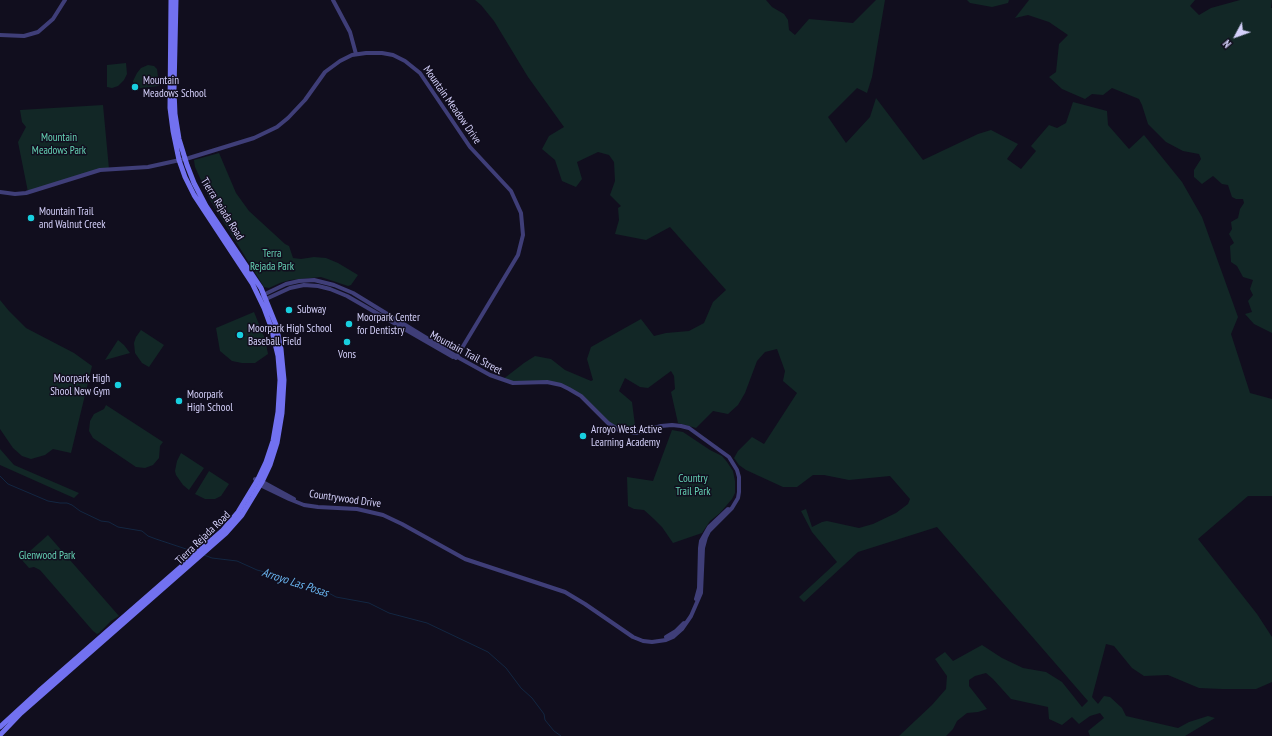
<!DOCTYPE html>
<html>
<head>
<meta charset="utf-8">
<style>
  body { margin:0 }
  #map { position:relative; width:1272px; height:736px; overflow:hidden; background:#110e1e; font-family:"PT Sans Narrow",sans-serif }
  canvas { display:block }
  .north { position:absolute; left:1216px; top:16px; width:40px; height:40px; -webkit-text-stroke:3px #110e1e; paint-order:stroke; rotate:229deg; font-size:11px; font-weight:700; line-height:16px; text-align:center; color:#d4d0fa }
  .north::after { content:''; display:block; margin:auto; width:14px; height:18px; background:#d4d0fa; clip-path:polygon(50% 0,100% 100%,50% 72%,0 100%) }
</style>
</head>
<body>
<div id="map">
<canvas width="1272" height="736"></canvas>
<div class="north">N</div>
</div>
<script>
const context = document.querySelector('canvas').getContext('2d');
context.lineJoin = 'round';
function fill(path, color) {
  context.fillStyle = color;
  context.fill(path, 'evenodd');
}
function poly(rows) {
  const path = new Path2D();
  for (const r of rows) {
    path.moveTo(r[0], r[1]);
    for (let i = 2; i < r.length; i += 2) path.lineTo(r[i], r[i + 1]);
  }
  return path;
}
function stroke(path, color, width, dash) {
  context.strokeStyle = color;
  context.lineWidth = width;
  context.lineCap = dash ? 'butt' : 'round';
  context.setLineDash(dash || []);
  context.stroke(path);
}
function label(font, color, halo, rows, align = 'center') {
  context.font = font + ' "PT Sans Narrow",sans-serif';
  context.lineWidth = 3;
  context.setLineDash([]);
  context.textBaseline = 'middle';
  context.strokeStyle = halo;
  context.fillStyle = color;
  for (const [text, x, y, turn = 0] of rows) {
    context.save();
    context.translate(x, y);
    context.rotate((+turn || 0) * Math.PI / 180);
    context.textAlign = isNaN(turn) ? turn : align;
    if (halo) context.strokeText(text, 0, 0);
    context.fillText(text, 0, 0);
    context.restore();
  }
}
fill(poly([
  [475,0,766,0,772,7,784,14,788,20,789,30,795,35,809,19,853,23,876,0,885,0,872,77,867,93,857,88,828,117,846,143,870,117,876,98,923,160,978,134,991,130,1018,144,1007,159,1021,169,1036,151,1031,146,1049,125,1057,128,1066,123,1073,102,1107,111,1108,125,1129,149,1144,135,1182,182,1202,217,1238,317,1231,334,1250,393,1272,399,1272,496,1248,496,1198,539,1257,614,1272,637,1272,682,1256,689,1222,689,1199,688,1168,675,1144,676,1132,668,1114,646,1106,644,1092,697,1098,704,1104,696,1110,697,1122,708,1126,716,1178,728,1189,722,1208,716,1215,718,1185,736,1090,736,1088,731,1104,718,1100,713,1090,716,1079,724,1072,717,1062,725,1049,719,1048,707,1011,699,993,679,986,673,975,676,969,680,969,686,987,709,978,712,967,713,957,721,953,729,946,736,899,736,932,705,946,689,947,676,935,659,945,652,953,661,982,645,1002,658,1023,668,1046,672,1062,682,1082,707,1088,701,937,527,858,552,804,602,799,597,837,562,812,532,801,511,806,509,812,527,822,522,827,521,859,528,873,524,896,513,908,504,910,499,890,476,849,480,824,475,813,475,797,487,783,487,746,470,739,465,734,458,738,451,752,437,764,444,797,393,783,381,785,371,777,349,765,352,757,361,745,393,738,405,728,414,713,411,696,428,678,423,671,392,675,389,674,376,671,371,648,388,640,387,625,378,619,391,632,402,636,433,614,427,581,396,557,384,519,384,502,380,524,363,535,356,551,359,565,370,591,381,593,380,587,359,591,347,641,319,654,336,666,333,689,331,704,323,713,302,726,290,670,227,646,240,615,234,619,220,618,208,621,206,610,195,615,181,614,162,609,155,598,152,577,162,582,179,576,187,562,181,555,160,542,149,549,136,564,127,528,77,494,21,481,5],
  [967,0,1009,0,1008,3,992,7,970,3],
  [1029,0,1195,0,1190,6,1199,15,1211,8,1240,0,1272,0,1271,8,1272,8,1272,333,1254,324,1245,314,1252,312,1248,301,1253,295,1250,289,1253,280,1243,277,1237,266,1231,262,1230,246,1234,243,1229,234,1232,229,1231,222,1238,218,1240,209,1244,203,1243,199,1236,199,1232,197,1228,185,1222,184,1213,176,1202,184,1194,177,1194,170,1201,159,1199,154,1183,151,1166,142,1148,124,1142,105,1139,99,1112,88,1103,95,1092,94,1085,99,1062,89,1049,77,1056,72,1059,44,1068,35,1049,22,1028,15,1015,18],
  [126,63,127,74,124,80,118,86,112,88,107,87,107,65],
  [148,65,154,66,157,69,159,86,133,89,133,81,137,73,141,68],
  [103,105,109,169,28,192,18,142,26,127,22,122,20,110],
  [219,153,236,193,249,211,285,244,289,246,293,258,301,259,314,257,326,258,338,263,358,275,351,285,348,286,321,277,290,280,280,283,269,288,264,287,210,200,195,167,194,160],
  [0,300,9,311,26,328,74,353,92,366,71,453,53,449,45,455,31,459,22,456,13,448,0,429],
  [254,312,265,339,268,354,255,363,242,363,232,361,220,351,216,328],
  [141,330,164,345,149,367,142,363,135,353,134,343,136,337],
  [118,340,124,345,130,353,105,360],
  [106,405,163,442,160,446,159,458,153,465,145,468,136,467,93,438,89,431,90,421,94,414,104,409],
  [672,430,683,432,710,450,722,456,727,462,733,471,735,481,735,493,732,499,720,513,710,521,702,533,673,543,662,527,654,519,644,510,634,509,628,506,627,477,653,481],
  [0,449,14,465,79,493,74,498,0,465],
  [181,453,204,468,189,490,183,485,176,475,175,471,177,461],
  [209,471,229,484,221,496,215,499,205,499,195,494],
  [48,535,119,616,111,621,99,633,97,634,93,631,40,570,34,567,29,568,21,559]
]), '#122726');
stroke(poly([
  [0,476,8,484,48,501,60,503,67,503,72,505,80,511,101,521,109,522,118,527,142,531,148,536,156,539,195,552],
  [204,555,212,558,237,561,257,570,284,577,293,582,325,591,336,597,369,603,389,613,427,623,488,652,506,668,521,688,532,698,544,714,545,720,554,731,561,736]
]), '#132742', 1);
stroke(poly([
  [333,0,350,32,356,54],
  [0,35,24,36,38,32,53,19,65,0],
  [0,192,15,194,26,193,100,170,148,167,189,158,254,138,277,127,288,118,305,100,325,72,340,61,352,55,366,53,382,53,393,55,405,61,420,73,470,147,511,191,521,213,523,235,518,255,456,358],
  [262,298,266,299,290,288,304,285,318,286,330,289,347,296,453,357],
  [255,479,260,485,289,499,304,505,318,507,357,509,383,515,402,524,465,559,565,592,585,604,633,637,643,641,652,642,666,640,673,637,682,629,691,616,701,593,703,548,706,537,709,531,732,508,738,498,739,492,739,477,737,470,729,457,689,428,681,426,672,425,661,426,636,433,619,430,608,423,581,396,569,389,561,385,547,382,513,383,490,375,461,359,353,293,334,285,314,280,299,281,286,284,263,295],
  [261,481,294,499],
  [696,599,699,588,700,548,701,541,709,527,728,509],
  [666,637,676,631,684,623]
]), '#3f3e78', 4);
stroke(poly([
  [0,727,39,691,222,531,238,512,258,479,266,462,273,441,278,412,280,380,278,356,271,327,264,308,252,283,194,195,185,177,179,160,173,131,170,108,171,0],
  [0,735,21,713,226,533,242,515,262,482,270,465,277,443,282,413,284,380,281,349,276,325,261,288,206,206,194,183,187,165,179,139,175,114,174,90,176,0]
]), '#7271f0', 5);
for (const [x, y, r, color] of [
  [135,87,4,"#18cfdf"],
  [31,218,4,"#18cfdf"],
  [289,310,4,"#18cfdf"],
  [349,324,4,"#18cfdf"],
  [240,335,4,"#18cfdf"],
  [347,342,4,"#18cfdf"],
  [118,385,4,"#18cfdf"],
  [179,401,4,"#18cfdf"],
  [583,436,4,"#18cfdf"]
]) {
  const dot = new Path2D();
  dot.arc(x, y, r, 0, 2 * Math.PI);
  context.fillStyle = color;
  context.fill(dot);
  stroke(dot, '#110e1e', 1.5);
}
label('11px', '#d4d0fa', '#110e1e', [
  ["Mountain",143,81],
  ["Meadows School",143,94],
  ["Mountain Trail",39,212],
  ["and Walnut Creek",39,225],
  ["Subway",297,310],
  ["Moorpark Center",357,318],
  ["for Dentistry",357,331],
  ["Moorpark High School",248,329],
  ["Baseball Field",248,342],
  ["Vons",347,355,"center"],
  ["Moorpark High",110,379,"right"],
  ["Shool New Gym",110,392,"right"],
  ["Moorpark",187,395],
  ["High School",187,408],
  ["Arroyo West Active",591,430],
  ["Learning Academy",591,443]
], 'left');
label('11px', '#d4d0fa', '#110e1e', [
  ["Mountain Meadow Drive",452,105,55],
  ["Tierra Rejada Road",222,209,58],
  ["Mountain Trail Street",466,353,28],
  ["Countrywood Drive",345,499,8],
  ["Tierra Rejada Road",203,538,-44]
]);
label('11px', '#65d2b4', '#110e1e', [
  ["Mountain",59,138],
  ["Meadows Park",59,151],
  ["Terra",272,254],
  ["Rejada Park",272,267],
  ["Country",693,479],
  ["Trail Park",693,492],
  ["Glenwood Park",47,556]
]);
label('italic 12px', '#69b4ef', '#110e1e', [
  ["Arroyo Las Posas",295,583,18]
]);
</script>
</body>
</html>
